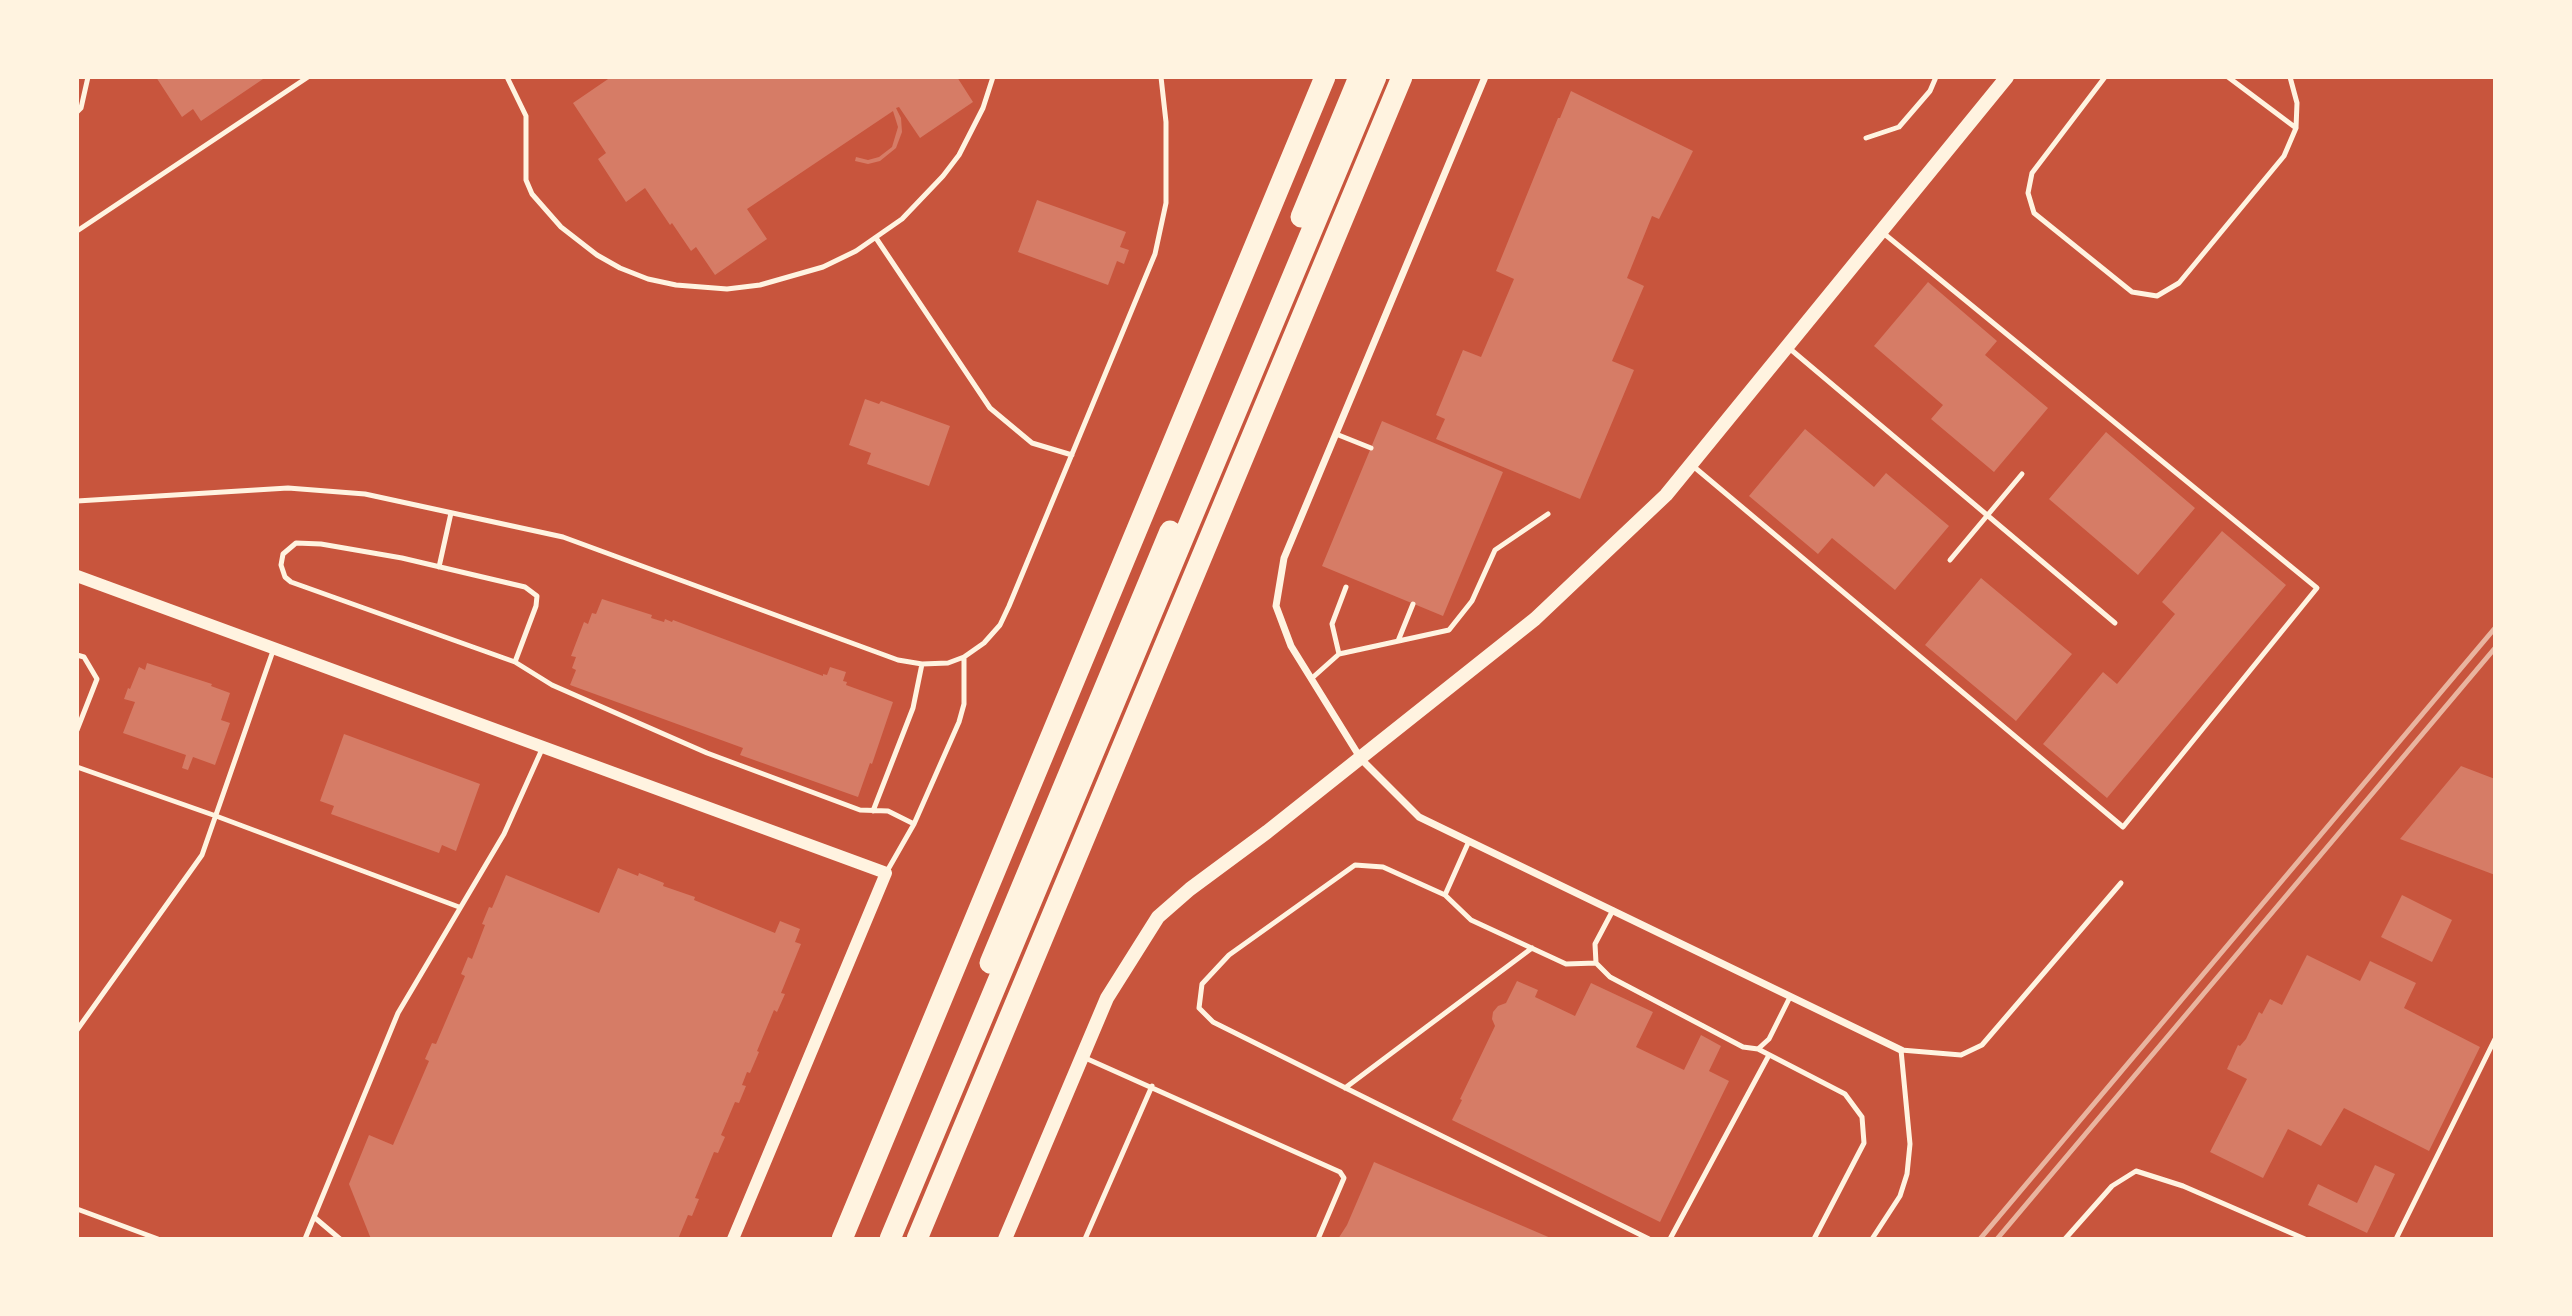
<!DOCTYPE html>
<html>
<head>
<meta charset="utf-8">
<style>
  body { margin:0 }
  #map { position:relative; width:2572px; height:1316px; overflow:hidden; background:#c8553d; font-family:"Noto Sans",sans-serif }
  canvas { display:block }
  .frame { position:absolute; inset:0; border:79px solid #fff3e0; pointer-events:none }
</style>
</head>
<body>
<div id="map">
<canvas width="2572" height="1316"></canvas>
<div class="frame"></div>
</div>
<script>
const context = document.querySelector('canvas').getContext('2d');
context.lineJoin = 'round';
function fill(path, color) {
  context.fillStyle = color;
  context.fill(path, 'evenodd');
}
function poly(rows) {
  const path = new Path2D();
  for (const r of rows) {
    path.moveTo(r[0], r[1]);
    for (let i = 2; i < r.length; i += 2) path.lineTo(r[i], r[i + 1]);
  }
  return path;
}
function stroke(path, color, width, dash) {
  context.strokeStyle = color;
  context.lineWidth = width;
  context.lineCap = dash ? 'butt' : 'round';
  context.setLineDash(dash || []);
  context.stroke(path);
}
fill(poly([
  [156,77,266,77,201,121,193,109,182,117],
  [611,77,957,77,973,102,920,138,899,107,896,108,901,118,902,132,896,148,880,161,868,164,855,161,856,157,868,160,879,157,892,147,898,127,893,111,747,209,767,239,715,275,696,247,691,251,672,223,670,225,645,188,626,202,598,159,606,153,573,103],
  [1571,91,1693,151,1659,219,1652,216,1627,278,1644,286,1612,361,1634,370,1580,499,1436,439,1445,419,1436,415,1463,350,1481,357,1514,279,1496,271,1558,118,1560,118],
  [1037,200,1126,232,1120,247,1129,250,1124,264,1117,261,1108,285,1018,252],
  [1928,282,1997,341,1985,355,2048,408,1994,472,1931,419,1943,405,1874,346],
  [865,399,879,404,881,401,950,426,929,486,867,464,871,453,849,445],
  [1382,421,1503,472,1443,616,1322,566],
  [1805,429,1874,487,1886,473,1949,526,1895,590,1832,538,1818,554,1749,496],
  [2106,432,2195,508,2138,575,2049,499],
  [2222,531,2286,585,2107,798,2043,744,2103,672,2117,684,2175,614,2162,602],
  [1981,578,2072,654,2016,721,1925,645],
  [602,599,652,615,651,618,664,622,665,619,672,622,673,620,823,676,823,674,827,675,830,667,846,672,843,681,847,682,846,685,893,702,872,764,870,763,858,797,740,755,743,748,570,685,576,670,572,668,576,657,571,656,584,622,588,624,592,613,596,614],
  [147,663,212,684,211,686,230,693,221,720,230,723,215,765,193,757,188,770,182,768,186,755,123,733,135,702,124,699,128,688,130,689,139,667,145,670],
  [344,734,480,784,456,851,442,845,439,853,331,814,334,806,320,801],
  [2461,766,2495,779,2495,875,2400,839],
  [618,868,638,876,639,873,664,883,663,886,695,897,694,900,775,933,780,921,800,929,795,942,801,944,781,993,785,994,777,1012,774,1010,757,1051,759,1052,750,1073,747,1072,742,1085,746,1086,739,1103,735,1102,721,1135,725,1137,718,1153,714,1152,695,1198,699,1199,692,1216,688,1215,678,1239,371,1239,349,1184,369,1135,393,1145,429,1061,425,1059,432,1043,436,1044,465,976,461,974,468,957,472,959,485,925,482,924,489,907,492,908,506,875,599,913],
  [2402,895,2452,920,2432,962,2381,937],
  [2307,955,2360,981,2370,961,2416,983,2404,1008,2480,1047,2429,1151,2344,1108,2321,1146,2288,1129,2263,1178,2210,1152,2247,1079,2227,1069,2238,1045,2240,1046,2246,1039,2259,1012,2262,1014,2270,999,2282,1005],
  [1517,981,1538,990,1535,997,1575,1016,1591,983,1653,1012,1636,1047,1684,1070,1701,1035,1721,1046,1709,1071,1729,1081,1660,1222,1452,1120,1462,1100,1460,1099,1495,1026,1492,1019,1493,1012,1498,1006,1506,1003],
  [1374,1162,1553,1239,1338,1239,1347,1225],
  [2375,1165,2395,1174,2367,1233,2308,1205,2318,1184,2357,1203]
]), '#d67c66');
stroke(poly([
  [507,77,526,116,526,180,532,194,561,227,597,255,620,268,648,279,676,285,727,289,760,285,823,267,856,251,902,219,943,176,959,155,983,108,993,77],
  [2105,77,2032,173,2028,193,2034,213,2132,292,2157,296,2179,283,2284,156,2296,128,2297,103,2290,77],
  [2228,77,2296,128],
  [77,112,81,108,88,77],
  [1866,138,1899,127,1930,91,1936,77],
  [77,231,308,77],
  [876,238,990,408,1032,443,1072,455],
  [1789,348,2115,623],
  [1336,434,1371,448],
  [1693,466,2123,827,2317,588,1882,232],
  [77,501,288,488,365,494,563,537,898,660,922,664,948,663,964,657,984,643,1000,625,1009,606,1155,254,1166,203,1166,122,1161,77],
  [1950,560,2022,474],
  [439,567,451,513],
  [1398,641,1413,604],
  [1339,654,1332,624,1346,587],
  [77,655,84,657,97,679,77,730],
  [515,662,536,606,537,596,525,587,402,558,321,544,296,543,283,554,281,565,285,577,291,582,515,662,552,685,707,753,860,810,888,811,914,824],
  [1311,679,1339,654,1449,630,1472,601,1495,550,1548,514],
  [77,767,216,816,459,907],
  [873,811,913,708,922,664],
  [1469,841,1445,895,1471,920,1566,964,1596,963],
  [886,873,914,824,959,722,964,704,964,657],
  [1445,895,1383,867,1355,865,1229,955,1202,984,1199,1008,1213,1022,1649,1239],
  [1613,910,1595,944,1596,963,1610,977,1743,1047,1758,1049,1769,1039,1790,997],
  [77,1030,202,855,274,648],
  [1758,1049,1845,1094,1862,1117,1864,1143,1814,1239],
  [1083,1057,1340,1172,1344,1178,1318,1239],
  [1345,1088,1532,948],
  [77,1209,158,1239],
  [314,1217,340,1239],
  [305,1239,398,1013,504,834,543,747],
  [1085,1239,1152,1086],
  [1670,1239,1769,1055],
  [1872,1239,1900,1196,1907,1174,1910,1144,1901,1050,1961,1055,1982,1045,2121,883],
  [2065,1239,2112,1186,2136,1171,2183,1186,2305,1239],
  [2396,1239,2495,1039]
]), '#fff3e0', 5);
stroke(poly([
  [1485,77,1284,558,1276,606,1291,646,1361,759,1419,817,1901,1050]
]), '#fff3e0', 7);
stroke(poly([
  [77,576,886,873,733,1239]
]), '#fff3e0', 12);
stroke(poly([
  [1005,1239,1107,998,1158,917,1190,889,1267,832,1535,619,1666,495,2007,77]
]), '#fff3e0', 14);
stroke(poly([
  [1301,217,1359,77],
  [990,963,1170,531],
  [842,1239,1325,77],
  [890,1239,1376,77],
  [917,1239,1402,77]
]), '#fff3e0', 21);
stroke(poly([
  [1980,1239,2495,628],
  [1997,1239,2495,648]
]), '#e9b49f', 5);
</script>
</body>
</html>
